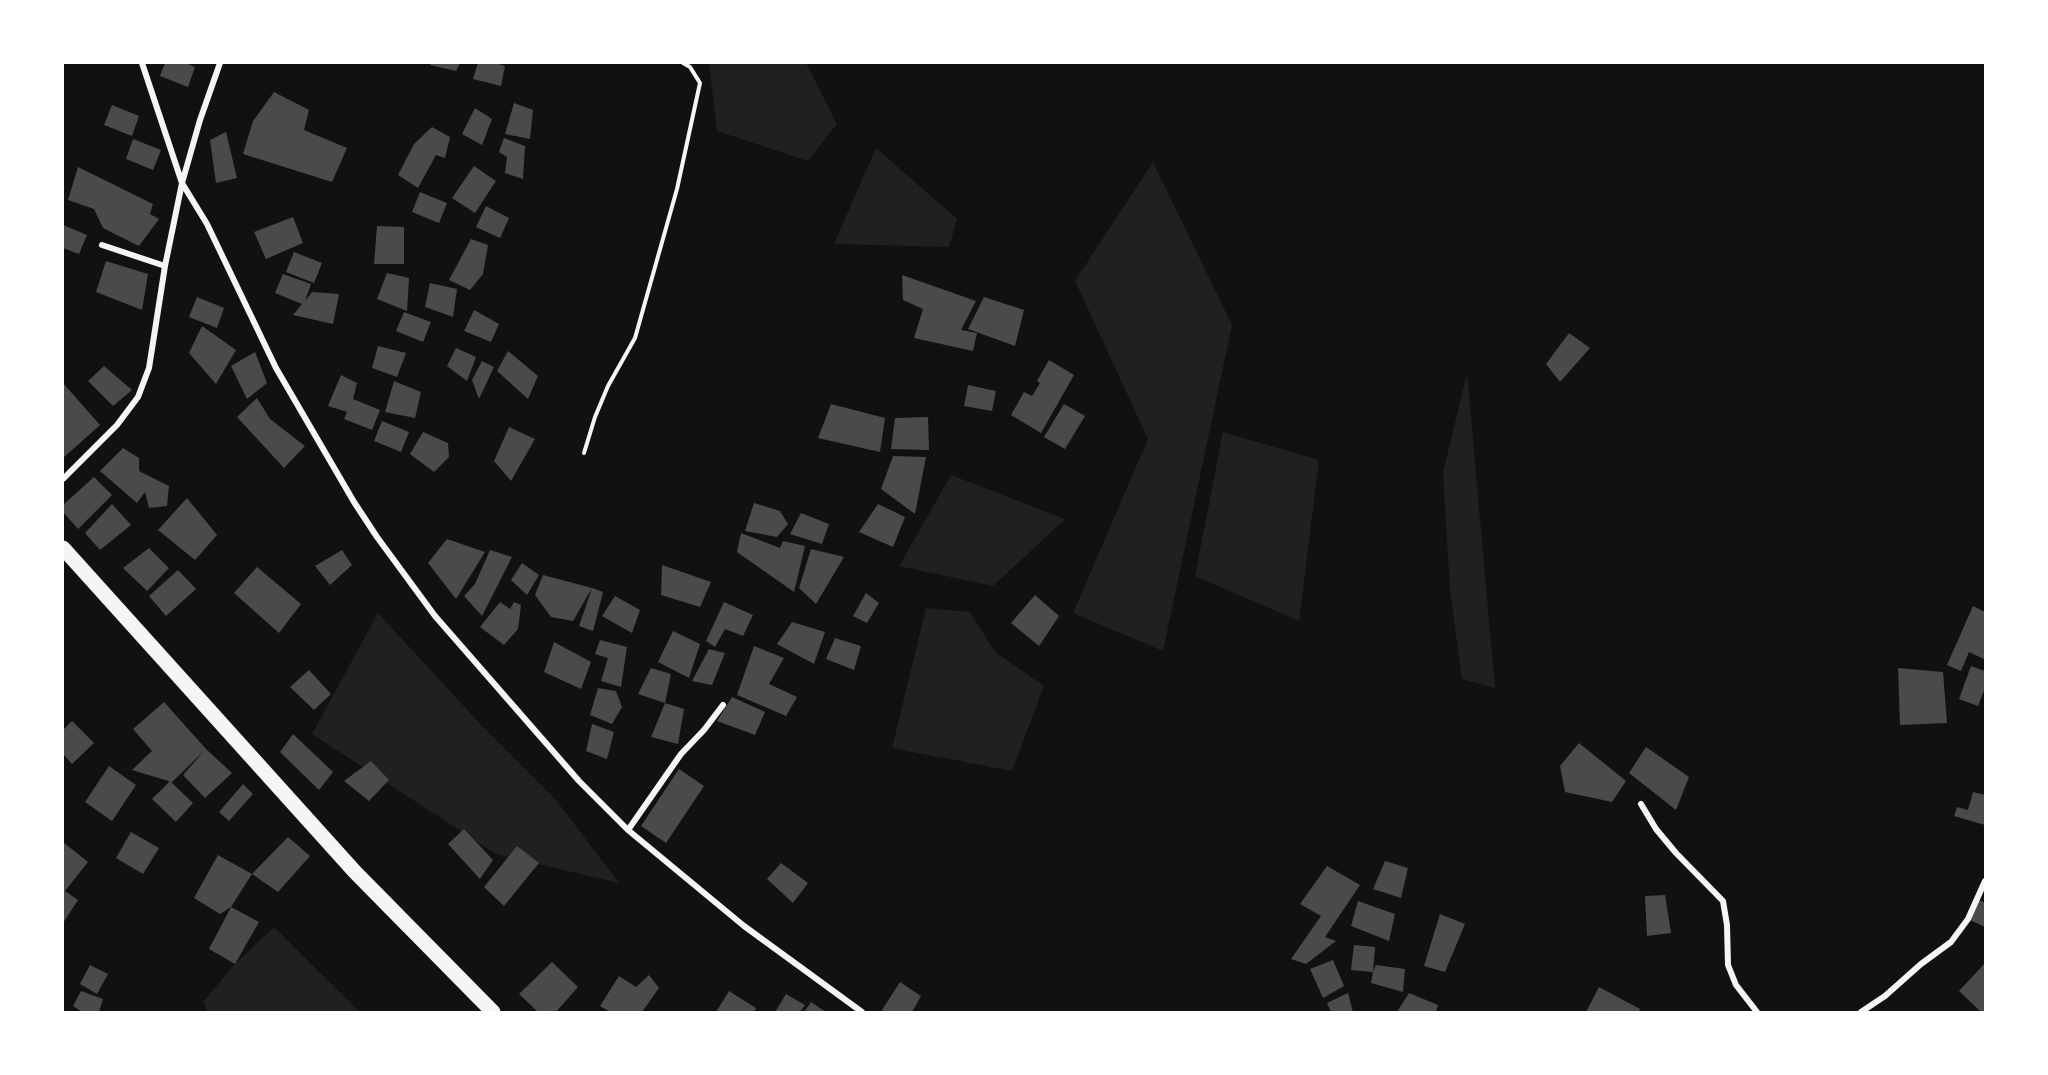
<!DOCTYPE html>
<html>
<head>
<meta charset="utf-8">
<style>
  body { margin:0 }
  #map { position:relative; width:2048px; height:1075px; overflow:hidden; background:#111; font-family:Figtree,sans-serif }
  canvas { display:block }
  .frame { position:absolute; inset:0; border:64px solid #fff; pointer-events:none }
</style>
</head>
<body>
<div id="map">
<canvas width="2048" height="1075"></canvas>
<div class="frame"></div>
</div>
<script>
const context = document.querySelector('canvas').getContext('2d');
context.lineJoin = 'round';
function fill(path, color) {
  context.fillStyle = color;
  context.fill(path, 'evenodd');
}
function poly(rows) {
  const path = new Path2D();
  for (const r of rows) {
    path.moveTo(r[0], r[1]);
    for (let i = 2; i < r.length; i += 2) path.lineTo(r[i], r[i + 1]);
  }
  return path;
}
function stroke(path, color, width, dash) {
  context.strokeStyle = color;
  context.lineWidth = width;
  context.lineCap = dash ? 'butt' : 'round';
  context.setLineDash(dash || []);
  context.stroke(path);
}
fill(poly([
  [709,63,806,63,837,124,808,161,717,131],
  [876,148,957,219,949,247,834,244],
  [1153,162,1232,325,1163,651,1073,613,1148,439,1075,281],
  [1467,373,1495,688,1462,679,1450,590,1443,473],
  [1223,432,1319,460,1299,621,1195,576],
  [951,475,1065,519,993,586,899,566],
  [926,608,970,612,995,652,1044,686,1012,771,892,748],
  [378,613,483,727,556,800,619,883,496,854,312,734],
  [274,927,360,1012,208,1012,203,1002,235,964]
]), '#202020');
fill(poly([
  [165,63,186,63,195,67,188,87,160,76],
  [431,63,460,63,456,71,430,65],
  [478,63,495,63,505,66,501,86,473,79],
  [274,92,309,110,304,130,347,148,332,182,243,154,253,121],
  [514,103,533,110,530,139,505,134],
  [112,105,139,116,132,136,104,125],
  [475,108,492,119,482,145,462,134],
  [432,127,450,137,445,158,436,155,418,188,398,175,414,144],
  [226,132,237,178,216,183,210,140],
  [504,138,525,146,523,179,505,173,507,157,499,152],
  [133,139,161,150,153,170,126,159],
  [474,166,496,181,475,213,452,198],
  [78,167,153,204,150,214,159,219,139,246,103,228,94,209,68,200],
  [420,192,447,203,439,223,412,212],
  [486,206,509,218,500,238,476,227],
  [293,217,303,243,266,259,254,232],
  [63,225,87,235,79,254,63,248],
  [377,226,404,227,404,264,374,264],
  [471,239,488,245,483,274,470,290,449,280],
  [294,252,322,263,314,283,286,272],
  [106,261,148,274,142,310,96,292],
  [387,273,409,278,407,311,377,299],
  [283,274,311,284,305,301,312,292,339,294,333,324,293,315,302,304,275,293],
  [902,275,976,301,961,330,977,333,973,351,914,338,923,309,903,300],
  [430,283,457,289,453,317,425,307],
  [197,297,224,308,217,328,189,317],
  [984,297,1024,310,1015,346,968,329],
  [474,310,499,324,491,342,464,331],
  [404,312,431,322,423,342,396,331],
  [202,326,236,350,216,384,189,353],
  [1569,333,1590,348,1560,382,1546,364],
  [378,346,406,353,397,377,372,368],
  [456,348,476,357,467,381,447,366],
  [508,351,538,376,528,399,497,371],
  [255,352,267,383,247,399,231,366],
  [1049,360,1074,375,1041,433,1011,415,1024,392,1032,396,1040,383,1037,381],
  [482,361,494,367,479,399,472,380],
  [104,366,132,390,113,406,88,381],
  [341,375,357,383,353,399,380,410,372,430,344,419,347,412,328,406],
  [394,381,421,392,415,418,385,412],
  [63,383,100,425,63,458],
  [968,385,996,391,992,411,964,406],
  [257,398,270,419,305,446,284,468,237,417],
  [831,404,885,418,880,452,818,438],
  [1064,404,1085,416,1065,449,1044,437],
  [928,417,929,450,891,449,895,418],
  [382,421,409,432,401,452,374,441],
  [509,427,535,439,511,481,494,461],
  [423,432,448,443,449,457,434,472,410,454],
  [123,448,139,458,139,471,169,486,167,506,149,508,145,492,137,503,100,471],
  [893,456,926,457,915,514,881,489],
  [94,477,112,495,78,529,63,512,63,505],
  [187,498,217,535,195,560,158,530],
  [754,503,780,511,788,524,777,537,745,531],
  [112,504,131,525,100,550,85,533],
  [878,504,905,517,893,547,859,532],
  [801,513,829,524,822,544,790,534],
  [741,533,780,548,783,541,805,546,794,592,737,552],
  [447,539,485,552,456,599,428,563],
  [149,548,169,568,147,591,123,568],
  [811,549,844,557,816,604,799,588],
  [342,550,352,565,330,585,315,566],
  [490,550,512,557,482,616,464,596,475,584],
  [522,563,539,575,527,595,511,580],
  [662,565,711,582,700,607,661,595],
  [257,567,301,604,279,633,234,593],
  [178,570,196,589,166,616,149,596],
  [543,575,592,588,573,621,551,617,535,595],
  [592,588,603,592,593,631,579,626],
  [866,593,879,603,867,623,853,616],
  [1035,595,1059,616,1039,646,1011,623],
  [615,596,640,610,632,633,602,616],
  [500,602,510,609,514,602,521,605,518,629,504,645,480,627],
  [724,602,753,615,743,636,725,629,715,647,706,641],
  [1973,606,1985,612,1985,657,1984,659,1969,652,1961,671,1947,665],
  [792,622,825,632,814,664,777,644],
  [673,631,700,644,689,678,658,662],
  [835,638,861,646,854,670,826,659],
  [600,640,627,647,621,687,601,681,608,658,595,654],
  [554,642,591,662,581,689,544,672],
  [754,646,784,658,769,684,797,697,786,716,737,695],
  [709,649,725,653,712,685,692,681],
  [1971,666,1985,671,1985,688,1978,706,1959,699],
  [651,668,671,674,665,703,638,694],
  [1898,668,1943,672,1947,723,1900,725],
  [309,670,331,694,314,710,290,687],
  [598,688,616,691,622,707,612,724,590,715],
  [732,697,765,712,755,735,717,721],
  [164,702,206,749,232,773,205,798,183,775,204,751,172,782,132,770,152,751,133,729],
  [665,703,684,709,678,744,651,737],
  [72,721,94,743,72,764,63,754,63,730],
  [592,724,614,732,607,759,586,751],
  [293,734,333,772,319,790,280,752],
  [1579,743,1626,781,1612,802,1565,792,1560,766],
  [1646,747,1689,777,1676,810,1629,773],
  [371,761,389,780,369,801,344,781],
  [109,766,136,785,112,821,85,802],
  [679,769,704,786,666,843,641,826],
  [170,781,193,803,176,822,152,799],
  [243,784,253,794,229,821,219,812],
  [1973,792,1985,795,1985,825,1954,816,1957,807,1968,810],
  [464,829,493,860,480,879,448,844],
  [131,832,159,848,143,874,116,858],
  [288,837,310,856,278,892,252,874],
  [63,842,88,862,65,891,78,900,63,923],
  [517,846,539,863,504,906,484,887],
  [218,855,252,874,231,907,220,914,194,898],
  [1385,861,1408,868,1401,898,1373,889],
  [781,863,808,883,793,903,767,879],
  [1327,866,1360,885,1325,937,1336,941,1306,964,1291,959,1321,916,1300,904],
  [1665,895,1671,933,1647,936,1645,896],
  [1979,900,1985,903,1985,927,1970,920],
  [1358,901,1395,914,1389,941,1351,926],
  [231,907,259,922,235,964,209,949],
  [1440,914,1465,924,1445,972,1424,966],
  [1354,945,1375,947,1373,972,1376,965,1405,969,1403,992,1371,983,1373,972,1351,970],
  [1333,960,1344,986,1323,998,1310,969],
  [552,962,578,987,556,1012,538,1012,519,994],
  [1985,963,1985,1012,1981,1012,1959,991],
  [90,965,108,974,97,994,80,984],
  [649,975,659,988,642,1012,610,1012,600,1006,619,976,636,987],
  [900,982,921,996,912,1012,884,1012,882,1010],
  [1599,987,1640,1009,1639,1012,1586,1012],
  [81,991,103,999,99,1012,82,1012,73,1006],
  [729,991,756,1008,754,1012,716,1012],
  [1348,993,1353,1012,1331,1012,1327,1003],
  [1409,993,1438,1005,1436,1012,1397,1012],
  [786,994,805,1005,800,1012,775,1012],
  [811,1002,826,1012,804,1012]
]), '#4a4a4a');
stroke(poly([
  [584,453,595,417,608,386,635,338,677,189,700,83,690,67,683,63]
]), '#f5f5f5', 4);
stroke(poly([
  [142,63,182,183,207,224,276,368,354,502,377,537,435,616,579,781,628,830,744,926,862,1012],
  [102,245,165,266],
  [63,479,117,425,138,397,149,368,165,266,182,183,200,120,220,63],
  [1641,804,1656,829,1676,853,1723,901,1727,925,1728,965,1736,985,1757,1012],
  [628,830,681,754,704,730,723,705],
  [1861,1012,1885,996,1921,964,1951,942,1968,919,1985,881]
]), '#f5f5f5', 6);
stroke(poly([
  [63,548,355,872,493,1012]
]), '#f5f5f5', 15);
</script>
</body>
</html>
